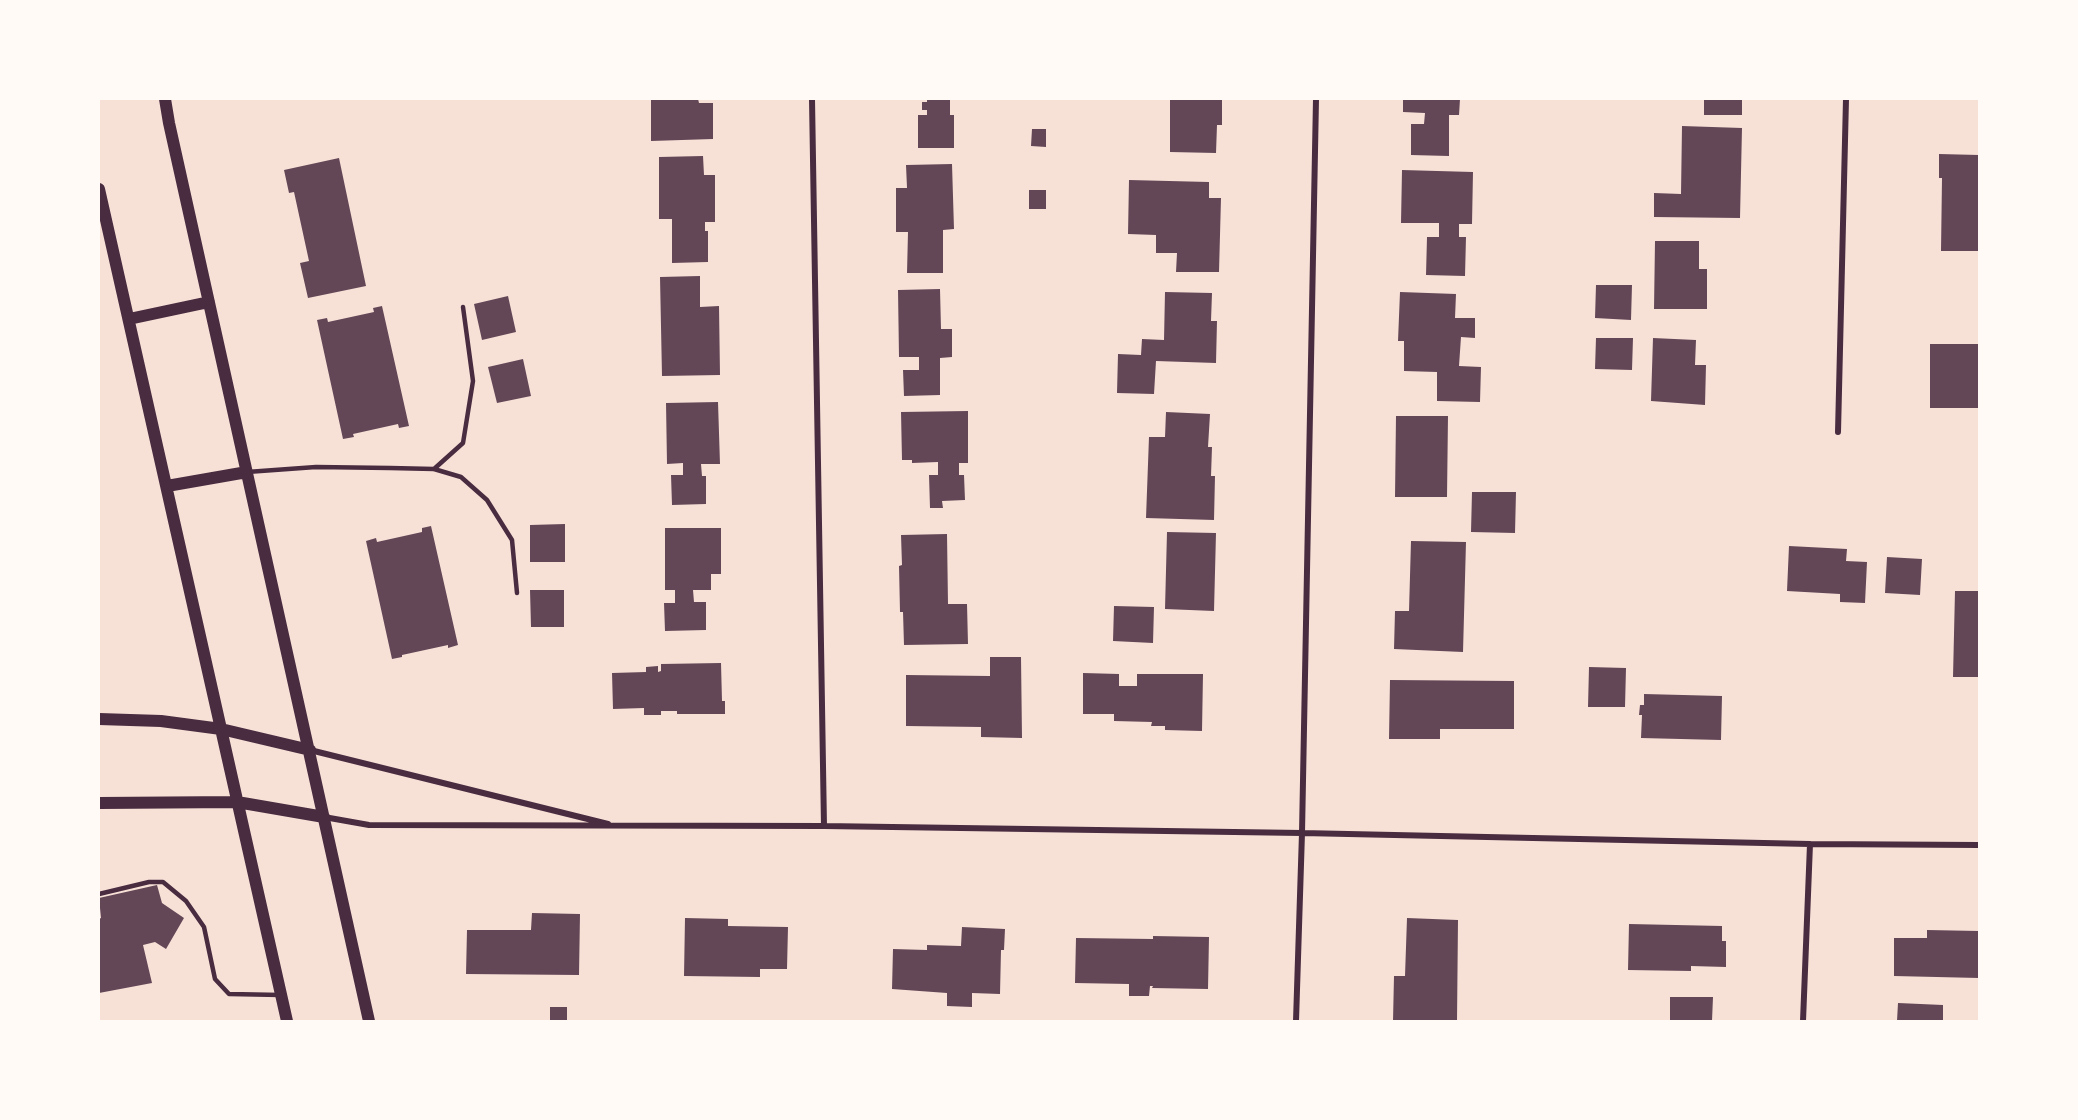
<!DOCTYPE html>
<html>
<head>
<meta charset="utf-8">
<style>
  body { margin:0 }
  #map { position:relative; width:2078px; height:1120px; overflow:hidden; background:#f7e1d7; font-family:Ubuntu,sans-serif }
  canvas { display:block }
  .frame { position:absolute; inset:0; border:100px solid #fffaf5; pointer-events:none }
</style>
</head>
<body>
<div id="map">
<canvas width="2078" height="1120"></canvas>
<div class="frame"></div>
</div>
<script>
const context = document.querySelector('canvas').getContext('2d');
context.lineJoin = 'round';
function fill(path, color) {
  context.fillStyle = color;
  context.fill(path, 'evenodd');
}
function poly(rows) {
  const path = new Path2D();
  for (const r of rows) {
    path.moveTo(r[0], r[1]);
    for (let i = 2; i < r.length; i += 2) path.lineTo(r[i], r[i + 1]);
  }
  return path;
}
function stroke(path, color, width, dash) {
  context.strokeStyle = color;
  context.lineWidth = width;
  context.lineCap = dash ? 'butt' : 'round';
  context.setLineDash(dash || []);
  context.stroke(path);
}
fill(poly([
  [651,99,698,99,699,103,713,103,713,139,651,141],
  [927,99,950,99,950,115,954,115,954,148,918,148,918,115,927,115,927,110,922,110,922,102,927,102],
  [1170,99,1222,99,1222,125,1217,125,1216,153,1170,152],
  [1403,99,1460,99,1459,115,1449,115,1449,156,1411,155,1411,124,1424,124,1425,113,1403,112],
  [1704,99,1742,99,1742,115,1704,115],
  [1682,126,1742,128,1740,218,1654,217,1654,193,1681,194],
  [1032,129,1046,129,1046,147,1031,146],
  [1939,154,1979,155,1979,251,1941,251,1942,178,1939,178],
  [703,156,704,175,715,175,715,222,705,222,705,231,708,231,708,262,672,263,672,219,659,219,659,157],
  [339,158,366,286,308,298,300,263,309,261,294,192,289,193,284,170],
  [952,164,954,229,943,230,943,273,907,273,908,232,896,232,896,188,907,188,906,165],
  [1402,170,1473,172,1472,224,1459,224,1459,237,1466,237,1465,276,1426,275,1427,237,1439,237,1439,223,1401,223],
  [1129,180,1209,182,1209,198,1221,198,1219,272,1176,272,1177,253,1156,253,1156,235,1128,234],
  [1029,190,1046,190,1046,209,1029,209],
  [1655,241,1699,241,1699,269,1707,269,1707,309,1654,309],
  [700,276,700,307,719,306,720,375,662,376,660,277],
  [1596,285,1632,285,1631,320,1595,318],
  [940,289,941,329,952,329,952,357,940,358,940,395,904,396,903,370,919,370,919,357,899,357,898,290],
  [1165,292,1212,293,1211,321,1217,321,1216,363,1156,361,1154,394,1117,393,1118,354,1141,355,1142,339,1164,340],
  [1400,292,1456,294,1455,318,1475,318,1475,338,1461,337,1459,366,1481,367,1480,402,1437,401,1437,372,1404,371,1404,341,1398,341],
  [508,296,516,332,482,340,474,304],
  [382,306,409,426,399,428,398,424,353,434,354,437,343,439,317,320,327,318,328,322,374,312,373,308],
  [1596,338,1633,338,1632,370,1595,369],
  [1653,338,1696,340,1695,365,1706,365,1705,405,1651,401],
  [1930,344,1979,344,1979,408,1930,408],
  [523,359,531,396,497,403,488,367],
  [718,402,720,464,701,464,702,476,706,476,706,504,672,505,671,475,683,475,683,463,667,464,666,403],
  [968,411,968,463,959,463,959,475,964,475,965,500,942,501,943,508,930,508,929,475,938,475,938,462,912,463,912,460,902,460,901,412],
  [1166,412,1210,414,1208,447,1212,447,1211,476,1215,476,1214,520,1146,518,1149,437,1165,437],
  [1396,416,1448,416,1447,497,1395,497],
  [1472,492,1516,492,1515,533,1471,532],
  [565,524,565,562,530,562,530,525],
  [431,526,458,645,448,648,448,645,402,655,402,657,392,659,366,541,376,538,377,542,422,532,422,528],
  [665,528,721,528,721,574,711,574,711,590,693,590,694,602,706,602,706,630,665,631,664,603,675,603,675,590,665,590],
  [1167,532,1216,533,1214,611,1165,609],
  [947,534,948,604,967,604,968,644,904,645,903,612,900,612,899,566,902,565,901,535],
  [1411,541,1466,542,1463,652,1394,649,1395,611,1409,611],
  [1789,546,1847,549,1846,561,1867,562,1865,603,1840,602,1840,594,1787,591],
  [1887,557,1922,559,1920,595,1885,593],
  [530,590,564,590,564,627,531,627],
  [1955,591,1979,591,1979,677,1953,677],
  [1114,606,1154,607,1153,643,1113,641],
  [990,657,1021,657,1022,738,981,737,981,727,906,726,906,675,990,676],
  [721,663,722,701,725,701,725,714,677,714,677,711,661,711,661,715,644,715,644,708,613,709,612,673,646,672,646,667,658,666,658,672,661,671,661,664],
  [1589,667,1626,668,1625,707,1588,707],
  [1083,673,1119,674,1119,686,1137,686,1137,674,1203,674,1202,731,1165,730,1165,726,1151,726,1152,722,1114,721,1114,714,1083,714],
  [1390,680,1514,681,1514,729,1440,729,1440,739,1389,739],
  [1644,694,1722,696,1721,740,1641,738,1642,715,1639,715,1640,705,1644,705],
  [157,885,162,903,184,918,166,949,155,942,143,945,152,983,99,993,99,919,101,918,99,898],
  [532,913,580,914,579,975,466,974,467,930,531,930],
  [685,918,728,919,728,926,788,927,787,969,760,969,760,977,684,976],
  [1407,918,1458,920,1457,1021,1393,1021,1394,976,1405,976],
  [1629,924,1722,926,1722,941,1726,941,1726,967,1691,966,1691,971,1628,970],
  [962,927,1005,929,1004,950,1001,950,1000,994,972,993,972,1007,947,1006,947,993,892,989,893,949,927,950,927,945,961,946],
  [1927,930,1979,931,1979,978,1894,976,1894,938,1927,938],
  [1153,936,1209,937,1208,989,1152,988,1153,986,1150,986,1149,996,1129,996,1129,984,1075,983,1076,938,1153,939],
  [1670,997,1713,997,1712,1021,1670,1021],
  [1898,1003,1943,1005,1943,1021,1897,1021],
  [550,1007,567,1007,567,1021,550,1020]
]), '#644757');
stroke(poly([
  [434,469,463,443,473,381,463,307],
  [247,472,316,467,390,468,434,469,461,477,487,500,512,540,517,593],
  [99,894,149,882,163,882,186,901,204,927,215,979,229,994,281,995]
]), '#4a2c40', 4.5);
stroke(poly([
  [812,99,824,826],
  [1838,432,1846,99],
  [310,750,608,824],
  [324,817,369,825,824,826,1302,833,1810,844,1979,845],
  [1296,1021,1302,833,1316,99],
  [1803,1021,1810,844]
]), '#4a2c40', 6);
stroke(poly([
  [165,99,169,123,369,1021],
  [99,189,287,1021],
  [129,319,209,302],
  [167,486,247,472],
  [99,719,161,721,221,729,310,750],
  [99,803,237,802,324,817]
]), '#4a2c40', 12);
</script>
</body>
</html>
